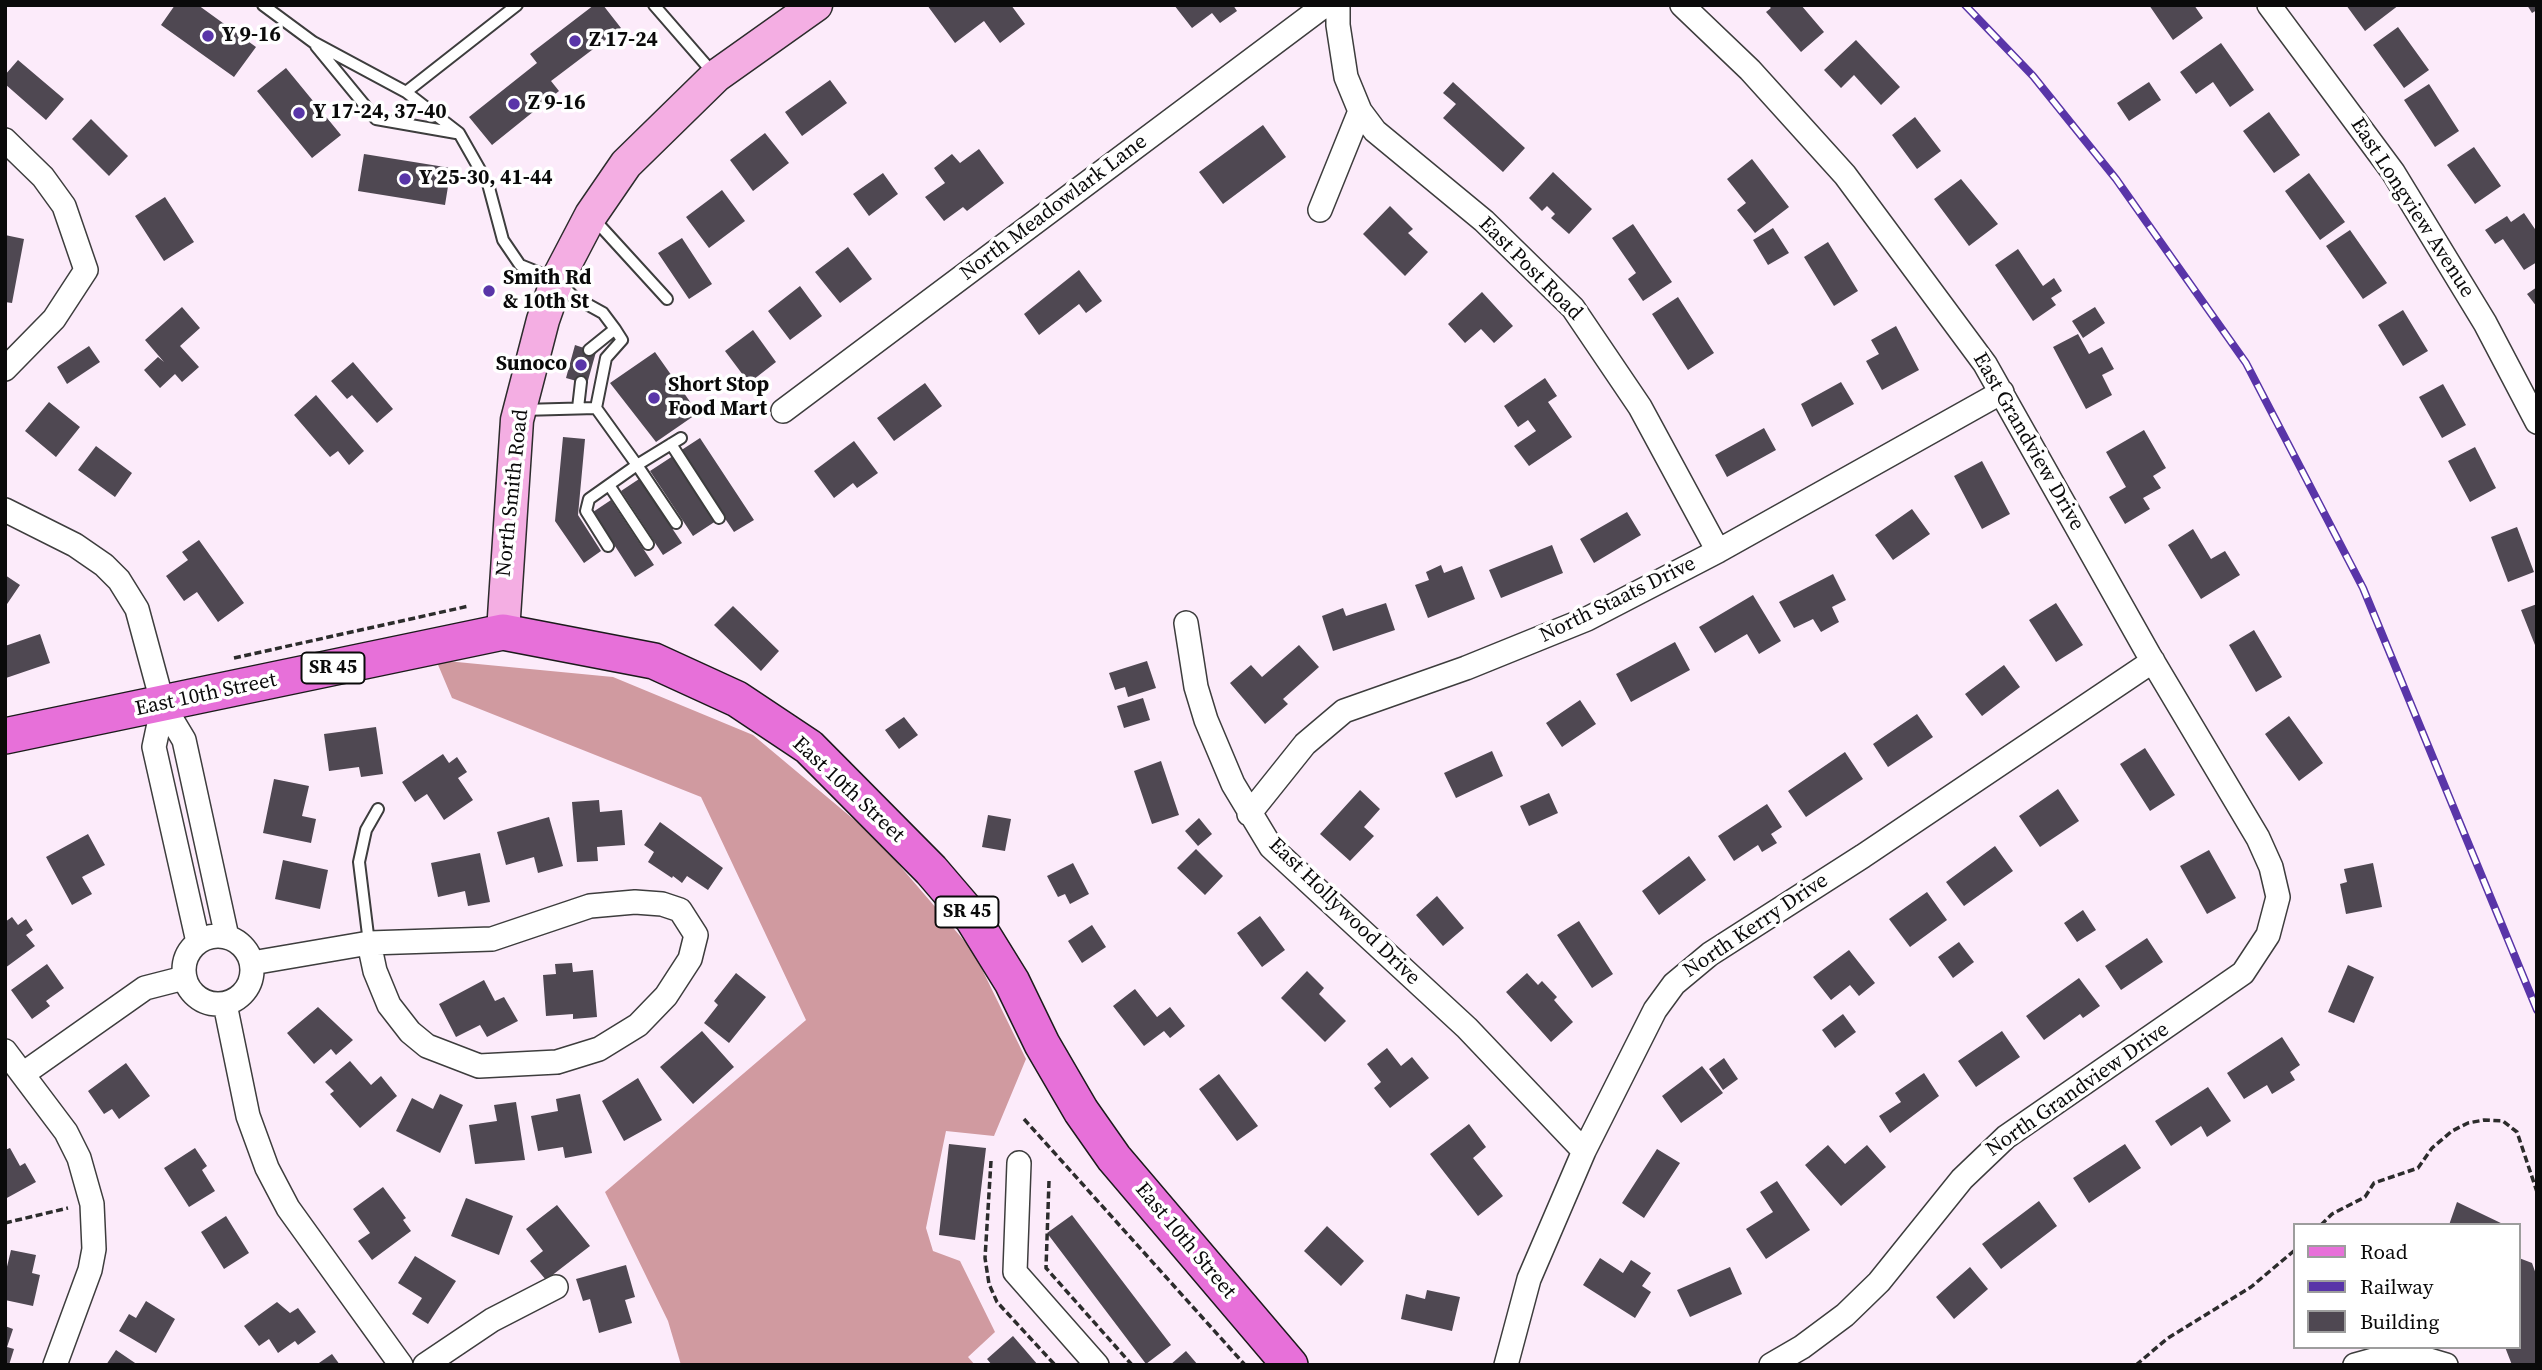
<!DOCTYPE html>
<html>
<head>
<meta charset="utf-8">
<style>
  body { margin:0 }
  #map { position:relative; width:2542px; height:1370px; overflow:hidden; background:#fcebfa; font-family:"Source Serif 4",serif }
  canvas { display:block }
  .frame { position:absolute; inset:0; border:7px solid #0a0a0a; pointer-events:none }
  .legend { position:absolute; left:2293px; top:1223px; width:228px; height:126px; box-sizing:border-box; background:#fff; border:2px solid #9d9d9d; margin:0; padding:9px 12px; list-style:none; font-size:21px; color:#0a0a0a }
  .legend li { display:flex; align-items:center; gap:14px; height:35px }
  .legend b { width:35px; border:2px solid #9d9d9d }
</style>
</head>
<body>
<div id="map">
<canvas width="2542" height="1370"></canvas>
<div class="frame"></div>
<ul class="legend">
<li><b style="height:9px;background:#e770d9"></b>Road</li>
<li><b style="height:9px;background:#5935a8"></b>Railway</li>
<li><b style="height:19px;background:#4f4852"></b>Building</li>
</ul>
</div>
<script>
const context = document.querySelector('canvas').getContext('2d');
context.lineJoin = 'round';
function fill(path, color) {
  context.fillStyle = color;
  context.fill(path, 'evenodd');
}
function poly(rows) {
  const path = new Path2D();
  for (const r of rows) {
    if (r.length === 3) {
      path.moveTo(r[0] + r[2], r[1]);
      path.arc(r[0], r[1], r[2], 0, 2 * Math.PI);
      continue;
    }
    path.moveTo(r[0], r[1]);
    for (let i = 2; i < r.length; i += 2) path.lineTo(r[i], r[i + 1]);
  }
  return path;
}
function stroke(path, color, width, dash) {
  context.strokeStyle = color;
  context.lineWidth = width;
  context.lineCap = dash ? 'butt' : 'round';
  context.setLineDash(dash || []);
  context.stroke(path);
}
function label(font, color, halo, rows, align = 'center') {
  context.font = font + ' "Source Serif 4",serif';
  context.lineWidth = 7;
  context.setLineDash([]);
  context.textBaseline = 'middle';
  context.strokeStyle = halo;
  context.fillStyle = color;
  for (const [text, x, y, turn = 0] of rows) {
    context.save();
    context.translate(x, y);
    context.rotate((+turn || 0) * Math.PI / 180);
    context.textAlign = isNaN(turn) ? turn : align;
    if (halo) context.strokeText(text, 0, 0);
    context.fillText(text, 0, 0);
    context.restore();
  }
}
fill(poly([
  [436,660,613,677,753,735,876,838,973,951,1026,1059,994,1136,946,1131,926,1228,933,1251,960,1261,995,1332,968,1357,975,1365,681,1365,668,1321,605,1192,806,1020,701,797,452,698]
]), '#d09aa0');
fill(poly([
  [175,5,198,5,256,47,234,77,161,25],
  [594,5,603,5,621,28,551,81,559,91,492,145,469,117,537,63,530,54],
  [927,5,1011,5,1025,24,1000,43,984,21,955,43],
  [1174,5,1233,5,1237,11,1220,23,1212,13,1192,28],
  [1768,5,1801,5,1824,32,1801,52,1766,12,1771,8],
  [2149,5,2194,5,2203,18,2173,40],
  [2346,5,2399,5,2365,31],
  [2527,5,2537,5,2537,10,2532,13],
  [2398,27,2429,70,2404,88,2373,45],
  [1856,40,1900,87,1881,105,1854,75,1841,88,1824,70],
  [2221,43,2254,90,2230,107,2213,82,2196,94,2180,72],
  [18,60,64,99,46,120,5,84,5,75],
  [286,68,341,135,312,158,257,91],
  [830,80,847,103,802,136,785,112],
  [1453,82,1525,148,1503,172,1443,118,1456,104,1443,93],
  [2149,82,2161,100,2129,121,2117,103],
  [2429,84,2459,131,2435,147,2404,100],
  [2269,112,2300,155,2274,173,2243,131],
  [1915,117,1941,151,1917,169,1892,135],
  [91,119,128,156,109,176,72,139],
  [1263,125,1286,157,1223,204,1199,172],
  [765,133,789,163,753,191,730,160],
  [2474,147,2501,186,2475,204,2447,165],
  [979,149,1004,183,967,211,963,207,944,221,925,197,945,183,934,168,952,154,960,163],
  [364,154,451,168,445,205,358,191],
  [1752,159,1789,207,1755,233,1737,210,1746,203,1727,179],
  [1553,172,1592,209,1569,234,1551,218,1555,214,1547,206,1542,211,1529,198],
  [883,173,898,194,869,216,853,194],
  [2309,173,2345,222,2320,240,2285,191],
  [1961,179,1998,224,1969,246,1934,199],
  [722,190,745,221,709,248,686,217],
  [165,197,194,242,164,261,135,216],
  [1390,206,1413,229,1408,233,1428,252,1405,276,1363,234],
  [2524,213,2537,232,2537,262,2524,270,2503,239,2495,244,2485,230,2507,216,2511,222],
  [1633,224,1672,282,1643,301,1628,279,1636,273,1612,238],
  [1773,228,1789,253,1768,265,1753,240],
  [2350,230,2387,283,2363,299,2326,246],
  [5,235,24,239,12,303,5,302],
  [682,238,712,284,689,299,658,253],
  [1828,242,1858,291,1834,306,1804,257],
  [848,247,872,279,840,303,815,272],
  [2018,249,2043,286,2054,278,2062,291,2051,298,2056,305,2033,321,1995,265],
  [1079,270,1102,301,1086,313,1079,304,1039,335,1024,314],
  [800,286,822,316,790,340,768,311],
  [2537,287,2537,307,2527,294],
  [1482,292,1513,326,1494,343,1481,329,1465,343,1448,324],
  [1678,297,1714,353,1688,370,1652,314],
  [182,307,200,328,180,346,199,367,182,382,175,374,160,388,144,370,158,357,164,362,145,340],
  [2095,307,2105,323,2083,338,2072,321],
  [2403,310,2428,351,2403,366,2378,325],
  [1896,326,1919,370,1882,390,1866,361,1879,354,1871,340],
  [753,330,776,362,749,383,725,351],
  [2078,334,2089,354,2102,347,2114,369,2102,375,2112,395,2086,409,2053,347],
  [575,345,596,352,587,384,566,378],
  [89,346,100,362,67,384,57,367],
  [655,352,698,413,656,442,610,383],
  [353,362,393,409,377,423,352,395,347,399,331,381],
  [1545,378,1557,396,1548,402,1572,437,1529,466,1514,446,1536,431,1528,420,1518,427,1504,406],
  [1841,382,1854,404,1812,427,1801,404],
  [925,383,942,406,894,441,877,418],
  [2443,384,2466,425,2442,438,2419,397],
  [316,395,364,451,349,465,338,451,330,457,294,415],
  [49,402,80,427,56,457,25,431],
  [1764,428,1776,450,1727,477,1715,455],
  [2144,430,2166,468,2153,476,2161,488,2143,498,2150,509,2125,524,2109,497,2126,487,2106,452],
  [563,437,585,439,578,515,601,551,584,563,555,521],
  [700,438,754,520,734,532,680,451],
  [854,441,878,473,857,488,853,483,834,498,814,471],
  [96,446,132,473,115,497,78,470],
  [2475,447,2496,488,2470,502,2448,461],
  [673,456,716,521,693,536,650,471],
  [1982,461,2010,514,1982,529,1954,476],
  [639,479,682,543,663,555,621,491],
  [611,500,654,565,635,577,593,512],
  [1912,509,1930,534,1893,560,1875,535],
  [1627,512,1641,535,1594,563,1580,539],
  [2517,527,2534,572,2508,582,2491,537],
  [2193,529,2211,559,2225,551,2240,575,2201,599,2168,545],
  [199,540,244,603,218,622,197,592,184,601,166,576,188,560,182,552],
  [1552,545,1563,573,1501,598,1489,570],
  [1441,565,1444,573,1462,566,1475,599,1428,618,1415,585,1429,580,1426,572],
  [1833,574,1846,600,1832,607,1839,622,1821,632,1813,619,1794,628,1779,602],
  [5,575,20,585,5,607],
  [1753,595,1781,641,1759,654,1747,634,1715,653,1699,627],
  [1386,603,1395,630,1333,651,1322,616,1343,608,1346,616],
  [2056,603,2083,645,2056,662,2029,620],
  [2537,604,2537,650,2521,610],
  [733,606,779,651,761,671,714,625],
  [2254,630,2282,677,2256,692,2229,645],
  [40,634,50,663,6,678,5,646],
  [1675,642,1690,670,1631,702,1616,674],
  [1299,645,1319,667,1283,699,1288,704,1265,724,1230,683,1251,665,1262,677],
  [1147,661,1156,688,1128,697,1125,687,1115,690,1109,673],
  [2004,665,2020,687,1982,716,1965,694],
  [1143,698,1150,720,1124,728,1117,706],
  [1580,700,1596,724,1562,747,1546,723],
  [1917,714,1933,737,1888,767,1873,744],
  [2289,716,2323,763,2299,781,2265,734],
  [904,717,918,735,899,749,885,730],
  [376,727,383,774,361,777,359,767,329,771,324,734],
  [2145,748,2175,795,2150,811,2120,764],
  [1492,751,1503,776,1456,798,1444,773],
  [1845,752,1863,779,1806,817,1788,791],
  [443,754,449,763,457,757,467,772,458,778,473,800,444,820,427,794,415,802,402,782],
  [1161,761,1179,815,1152,824,1134,771],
  [274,779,309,786,302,816,316,819,311,843,263,833],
  [2058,789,2079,821,2040,847,2019,816],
  [1360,790,1380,809,1364,827,1374,836,1350,861,1320,834],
  [1549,793,1558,813,1529,826,1520,806],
  [599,800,600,812,622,810,625,845,597,847,598,861,577,862,572,802],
  [1767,804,1782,827,1771,834,1777,843,1762,852,1758,845,1734,861,1718,836],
  [988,815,1011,819,1005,851,982,847],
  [549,817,563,866,538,873,534,857,506,865,497,832],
  [1199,818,1212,834,1198,846,1185,831],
  [660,822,723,868,708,890,687,876,682,883,673,876,672,878,648,862,654,852,644,845],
  [88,834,105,865,82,877,92,894,72,905,46,857],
  [1995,846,2013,871,1964,906,1946,882],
  [1196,849,1223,876,1205,895,1177,868],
  [2209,850,2236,898,2207,914,2180,866],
  [480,853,490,902,468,906,465,891,438,897,431,863],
  [1689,856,1706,880,1659,915,1642,891],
  [283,860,328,870,320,909,275,899],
  [1073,863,1089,894,1070,904,1065,894,1058,897,1047,876],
  [2373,863,2382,907,2346,914,2340,884,2347,882,2344,869],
  [1927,892,1947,920,1910,947,1889,919],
  [1437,896,1464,928,1443,946,1416,915],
  [2083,910,2096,930,2077,942,2064,923],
  [1260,916,1285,950,1262,967,1237,933],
  [12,917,18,925,26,919,33,930,26,935,35,946,5,968,5,922],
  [1579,921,1613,974,1592,988,1557,935],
  [1092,925,1106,947,1082,963,1068,941],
  [2147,938,2163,962,2121,990,2105,966],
  [1959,942,1974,962,1953,978,1938,957],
  [1849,950,1875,983,1859,996,1850,985,1831,1000,1813,977],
  [572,963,573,972,593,970,597,1017,573,1019,573,1014,546,1016,543,975,556,974,555,964],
  [47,964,64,988,46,1001,50,1006,32,1019,11,990],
  [2348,965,2374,977,2354,1023,2328,1012],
  [1307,971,1324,988,1319,994,1346,1021,1325,1042,1281,998],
  [736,973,766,997,729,1043,704,1023,718,1005,714,1001],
  [1527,973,1538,985,1542,981,1557,997,1554,1000,1573,1022,1551,1042,1506,992],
  [2079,978,2100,1006,2083,1018,2080,1014,2044,1040,2026,1016],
  [484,980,495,1001,504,997,518,1021,487,1037,480,1025,456,1037,439,1004],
  [1135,989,1157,1017,1170,1007,1185,1026,1170,1038,1164,1031,1144,1046,1113,1006],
  [318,1007,353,1040,336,1055,331,1049,314,1064,287,1033],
  [1843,1014,1856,1032,1835,1048,1822,1030],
  [702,1031,734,1067,693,1104,660,1067],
  [2002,1031,2020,1057,1976,1087,1958,1061],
  [2282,1037,2300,1065,2290,1072,2295,1080,2272,1094,2267,1085,2244,1099,2227,1073],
  [1387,1048,1401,1066,1412,1057,1429,1078,1390,1108,1374,1088,1381,1082,1367,1064],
  [1724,1058,1738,1079,1723,1090,1709,1069],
  [350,1061,371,1085,381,1076,397,1096,360,1128,330,1094,334,1091,325,1082],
  [126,1063,150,1096,119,1119,112,1109,104,1114,88,1091],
  [1702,1066,1723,1093,1681,1123,1662,1096],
  [1924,1073,1939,1096,1890,1133,1879,1116,1901,1102,1895,1093],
  [1219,1074,1258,1126,1237,1141,1199,1089],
  [638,1078,662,1120,624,1141,602,1101],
  [2208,1087,2231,1121,2207,1137,2201,1126,2171,1146,2155,1121],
  [440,1094,463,1105,440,1153,396,1131,412,1098,433,1109],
  [580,1094,592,1153,565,1158,563,1147,538,1151,531,1116,558,1111,556,1099],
  [516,1102,525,1160,475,1164,469,1125,497,1121,494,1105],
  [1469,1124,1486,1147,1473,1158,1503,1196,1478,1216,1430,1154],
  [949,1144,986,1148,975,1240,939,1235],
  [2125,1144,2141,1168,2089,1203,2073,1178],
  [1828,1145,1845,1164,1867,1145,1886,1167,1841,1206,1805,1165],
  [10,1148,20,1166,25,1163,36,1182,5,1199,5,1150],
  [195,1148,207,1166,202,1170,215,1191,189,1207,164,1168],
  [1657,1149,1680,1163,1644,1218,1622,1203],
  [1777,1181,1810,1230,1766,1259,1746,1229,1773,1212,1760,1192],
  [383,1187,406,1218,403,1220,411,1231,372,1260,358,1241,370,1233,353,1209],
  [466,1198,513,1216,499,1255,451,1236],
  [2039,1201,2057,1226,2001,1269,1982,1244],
  [2457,1202,2505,1225,2449,1225],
  [557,1205,590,1246,546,1280,530,1261,543,1251,526,1229],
  [1072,1215,1171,1345,1146,1364,1047,1233],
  [226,1216,249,1253,224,1269,201,1232],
  [1327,1226,1364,1261,1341,1286,1304,1251],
  [11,1250,36,1255,32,1273,40,1275,33,1306,5,1300,5,1275],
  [415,1256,456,1281,428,1324,412,1314,422,1298,398,1283],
  [1600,1258,1623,1273,1631,1260,1651,1273,1642,1286,1651,1292,1635,1318,1583,1285],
  [2519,1258,2532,1263,2537,1277,2537,1365,2512,1365,2505,1347,2519,1347],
  [626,1265,635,1297,625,1300,632,1323,599,1333,590,1299,583,1301,576,1279],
  [1730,1267,1742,1294,1690,1317,1677,1290],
  [1970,1267,1988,1289,1954,1319,1936,1297],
  [1427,1290,1460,1297,1452,1331,1401,1319,1406,1294,1425,1299],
  [146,1301,175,1319,156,1353,119,1331,129,1314,136,1318],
  [277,1302,290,1313,298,1308,316,1332,298,1345,295,1341,278,1353,269,1339,259,1346,244,1326],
  [5,1326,13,1329,7,1347,14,1349,9,1365,5,1365],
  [1013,1336,1038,1365,992,1365,987,1359],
  [116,1350,138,1365,106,1365],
  [1186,1351,1198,1365,1170,1365],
  [332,1354,340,1365,316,1365]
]), '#4f4852');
const service = poly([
  [263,5,313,42,406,92,459,133,488,184,503,240,520,265,557,280,574,297,603,313,615,329,589,350],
  [654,5,714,74],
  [316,46,376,119,456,133],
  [406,92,517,5],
  [593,218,667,299],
  [578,408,581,382],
  [596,408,606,358,622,340,615,329],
  [522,410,596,408,637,465,681,438],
  [671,444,719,518],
  [609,485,648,544],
  [608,546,586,511,589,499,637,465,676,523],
  [369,943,359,862,366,830,378,809]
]);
const minor = poly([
  [1338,5,1338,25,1346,77,1360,111,1375,131,1484,221,1573,308,1640,407,1718,551],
  [1682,5,1750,70,1845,175,1985,364,2149,655,2258,838,2271,867,2278,897,2268,935,2243,973,2006,1137,1962,1179,1879,1282,1845,1315,1802,1347,1771,1365],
  [2269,5,2393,172,2485,323,2537,422],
  [5,140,43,177,64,206,86,270,54,319,5,369],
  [1320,210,1360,111],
  [783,411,1325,5],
  [5,510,75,545,104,565,119,580,137,609,163,705,184,740,227,937],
  [1186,623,1196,687,1206,720,1233,784,1271,847,1467,1028,1584,1151],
  [163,705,154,747,198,942],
  [1249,814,1305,744,1344,711,1466,668,1587,619,1718,551,2002,392],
  [635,902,662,904,680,910,696,935,690,959,666,996,638,1025,599,1049,557,1062,479,1066,427,1046,410,1032,389,1005,375,971,369,943,492,939,590,906,635,902],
  [218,970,34],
  [252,963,369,943],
  [225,1004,248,1116,267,1168,288,1208,401,1365],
  [5,1051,66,1132,79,1158,92,1204,94,1249,90,1270,55,1365],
  [23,1074,145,988,184,978],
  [1019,1163,1015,1272,1097,1365],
  [425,1365,492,1320,556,1287],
  [1506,1365,1529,1279,1584,1151,1655,1010,1674,984,1710,954,1863,856,2153,661],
  [2355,1365,2402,1352,2446,1365]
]);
const secondary = poly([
  [503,632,517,420,543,320,557,280,591,215,626,164,716,76,816,5]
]);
const primary = poly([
  [5,736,503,632,654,661,737,699,809,747,931,870,973,919,1012,982,1042,1044,1081,1111,1114,1158,1290,1365]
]);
stroke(service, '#3d3d3d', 14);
stroke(minor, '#3d3d3d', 26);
stroke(secondary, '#2c2c2c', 35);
stroke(primary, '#1b1b1b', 38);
stroke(poly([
  [234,658,469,606],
  [1024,1119,1245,1365],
  [991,1161,985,1258,989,1284,997,1302,1055,1365],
  [1049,1181,1046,1268,1132,1365],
  [5,1223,68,1208],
  [2321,1225,2332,1214,2365,1197,2374,1183,2418,1168,2432,1148,2452,1131,2468,1123,2484,1120,2503,1121,2517,1132,2537,1192],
  [2136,1365,2168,1338,2251,1287,2295,1250]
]), '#2c2c2c', 3.5, [7, 3.5]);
stroke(service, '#fff', 10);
stroke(minor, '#fff', 23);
stroke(secondary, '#f4aee3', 32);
stroke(primary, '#e770d9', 35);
const rail = poly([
  [1965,5,2033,76,2116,179,2246,363,2363,588,2537,1010]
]);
stroke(rail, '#5935a8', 8);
stroke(rail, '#fff', 5, [16]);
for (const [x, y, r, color] of [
  [208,36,7,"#5935a8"],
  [575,41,7,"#5935a8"],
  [514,104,7,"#5935a8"],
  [299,113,7,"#5935a8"],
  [405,179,7,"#5935a8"],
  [489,291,7,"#5935a8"],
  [581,365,7,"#5935a8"],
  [654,398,7,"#5935a8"]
]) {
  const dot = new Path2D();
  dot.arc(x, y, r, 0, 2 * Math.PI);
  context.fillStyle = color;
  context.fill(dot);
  stroke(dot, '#fff', 2.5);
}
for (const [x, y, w] of [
  [333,668,63],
  [967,912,63]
]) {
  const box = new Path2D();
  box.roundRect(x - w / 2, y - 15.5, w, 31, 5);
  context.fillStyle = '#fff';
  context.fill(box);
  stroke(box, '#0a0a0a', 2);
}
label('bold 19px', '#0a0a0a', null, [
  ["SR 45",333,668],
  ["SR 45",967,912]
]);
label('bold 21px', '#0a0a0a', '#fff', [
  ["Y 9-16",222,36],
  ["Z 17-24",589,41],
  ["Z 9-16",528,104],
  ["Y 17-24, 37-40",313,113],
  ["Y 25-30, 41-44",419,179],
  ["Smith Rd",503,279],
  ["& 10th St",503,303],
  ["Sunoco",567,365,"right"],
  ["Short Stop",668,386],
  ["Food Mart",668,410]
], 'left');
label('21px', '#0a0a0a', '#fff', [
  ["North Meadowlark Lane",1054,208,-37],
  ["East Longview Avenue",2412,208,57],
  ["East Post Road",1530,269,45],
  ["East Grandview Drive",2028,442,60],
  ["North Smith Road",513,493,-84],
  ["North Staats Drive",1618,600,-26],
  ["East 10th Street",206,695,-12],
  ["East 10th Street",848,790,43],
  ["East Hollywood Drive",1344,912,44],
  ["North Kerry Drive",1756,926,-34],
  ["North Grandview Drive",2078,1090,-35],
  ["East 10th Street",1185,1241,50]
]);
</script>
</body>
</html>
